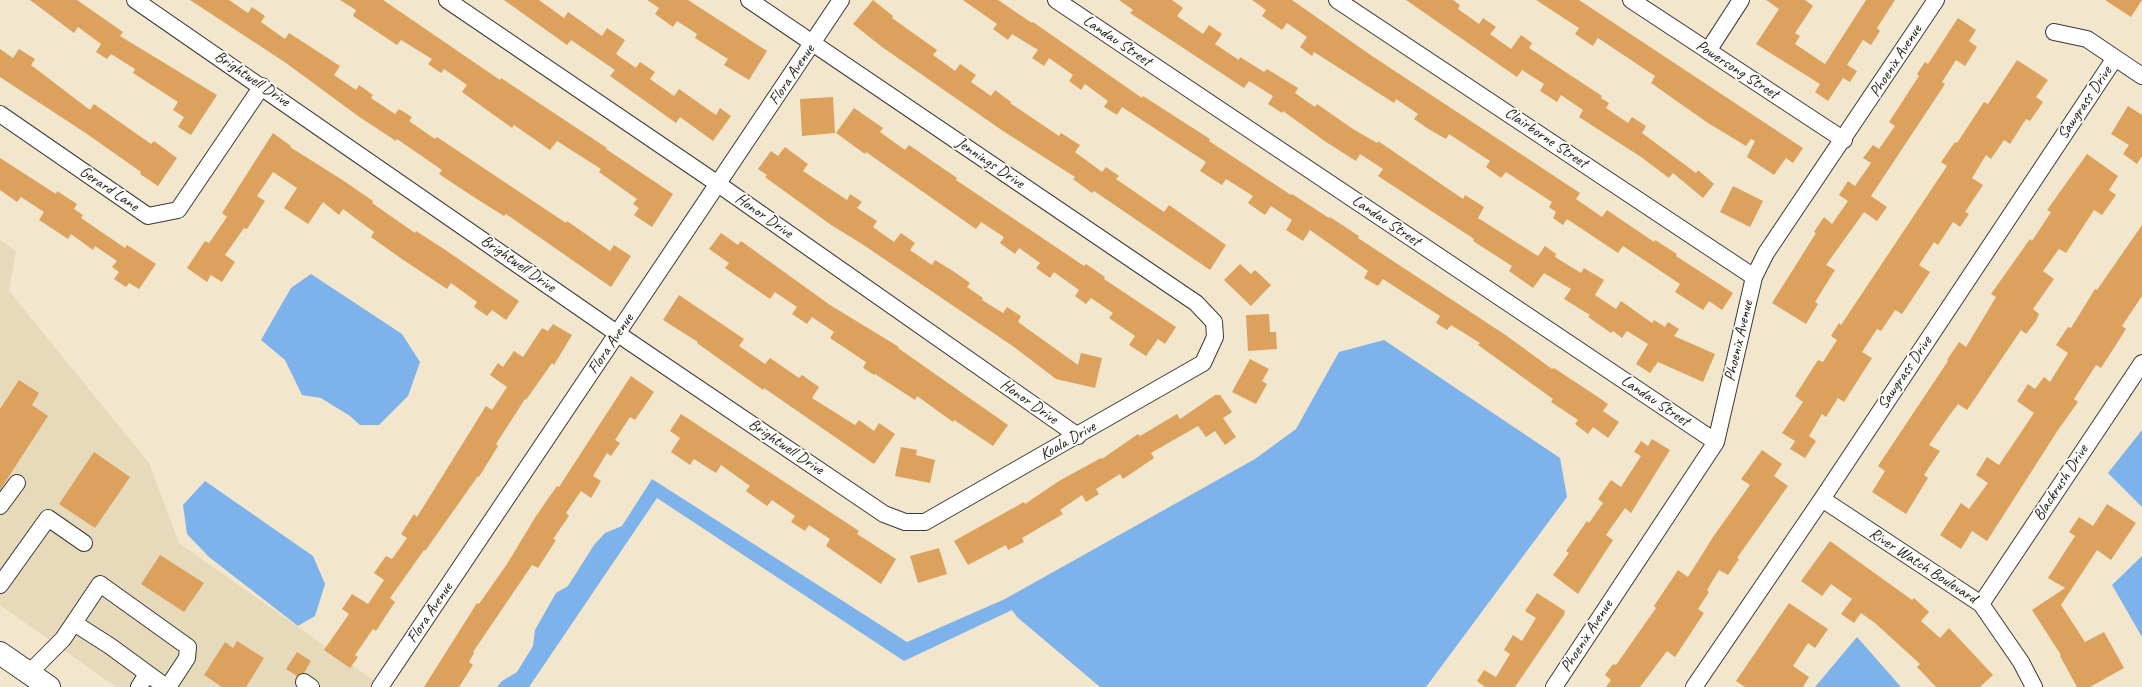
<!DOCTYPE html>
<html>
<head>
<meta charset="utf-8">
<style>
  body { margin:0 }
  canvas { display:block; background:#f2e6cd }
</style>
</head>
<body>
<canvas width="2142" height="687"></canvas>
<script>
const context = document.querySelector('canvas').getContext('2d');
context.lineJoin = 'round';
function fill(path, color) {
  context.fillStyle = color;
  context.fill(path, 'evenodd');
}
function poly(rows) {
  const path = new Path2D();
  for (const r of rows) {
    path.moveTo(r[0], r[1]);
    for (let i = 2; i < r.length; i += 2) path.lineTo(r[i], r[i + 1]);
  }
  return path;
}
function stroke(path, color, width, dash) {
  context.strokeStyle = color;
  context.lineWidth = width;
  context.lineCap = dash ? 'butt' : 'round';
  context.setLineDash(dash || []);
  context.stroke(path);
}
function label(font, color, halo, rows, align = 'center') {
  context.font = font + ' Caveat,sans-serif';
  context.lineWidth = 4;
  context.setLineDash([]);
  context.textBaseline = 'middle';
  context.strokeStyle = halo;
  context.fillStyle = color;
  for (const [text, x, y, turn = 0] of rows) {
    context.save();
    context.translate(x, y);
    context.rotate((+turn || 0) * Math.PI / 180);
    context.textAlign = isNaN(turn) ? turn : align;
    if (halo) context.strokeText(text, 0, 0);
    context.fillText(text, 0, 0);
    context.restore();
  }
}
fill(poly([
  [0,240,16,251,9,291,149,463,179,543,383,687,116,687,0,605]
]), '#e6daba');
fill(poly([
  [311,274,402,334,420,362,408,396,379,425,360,425,350,416,321,398,302,395,285,360,261,340,291,288],
  [1384,340,1560,458,1567,497,1426,687,1100,687,1017,617,1012,610,904,661,657,498,529,687,497,687,502,681,517,672,533,646,535,630,556,593,568,586,594,545,605,533,622,526,652,479,907,642,1005,599,1255,459,1296,429,1339,352],
  [2142,430,2142,507,2108,473],
  [205,481,313,556,325,584,315,616,298,626,209,557,187,534,183,505],
  [2142,556,2142,637,2112,585],
  [1857,637,1901,687,1815,687]
]), '#7db2eb');
fill(poly([
  [30,0,77,0,123,32,120,36,217,95,191,135,178,127,184,117,173,110,178,102,133,73,135,69,111,54,107,59,96,52,101,44,78,27,74,33],
  [190,0,229,0,248,13,252,7,265,16,261,22,285,39,289,33,340,66,334,75,356,90,359,85,373,95,371,98,395,114,399,109,412,117,409,121,435,139,437,137,566,223,567,221,610,251,614,245,631,256,611,287,506,214,504,216,469,194,439,174,442,170,397,139,396,141,358,116,286,63],
  [340,0,383,0,500,80,501,78,607,148,606,149,673,194,652,227,634,215,639,208,633,204,637,199,599,172,601,169,557,141,550,150,514,125,512,128,462,92,467,85,444,69,441,73,428,64,432,59,401,40,397,45,353,16,356,10],
  [504,0,539,0,564,18,568,12,602,36,607,28,625,40,616,54,636,68,640,62,655,72,650,79,674,96,679,89,716,115,720,108,731,116,713,141,680,117,676,123,610,76,615,70,571,40,567,45],
  [647,0,688,0,767,51,749,80,724,65,728,59,695,38,697,34,677,21,673,27,655,14,659,8],
  [873,0,893,16,892,18,937,50,933,55,955,71,960,64,976,75,971,82,991,96,995,90,1011,102,1010,103,1059,136,1061,133,1080,145,1075,152,1102,172,1106,167,1119,176,1116,179,1164,212,1169,205,1226,245,1210,270,1094,191,1092,193,1073,179,1075,177,1003,131,882,47,853,24],
  [963,0,998,0,1032,23,1033,22,1142,98,1143,96,1210,139,1209,141,1291,195,1292,194,1329,218,1330,217,1359,236,1358,238,1507,336,1552,369,1554,368,1595,395,1608,404,1603,411,1619,422,1608,438,1593,427,1588,434,1575,424,1578,420,1551,402,1553,399,1478,345,1480,343,1451,325,1447,330,1436,323,1440,316,1383,279,1378,286,1364,278,1368,271,1310,230,1303,241,1286,230,1292,220,1271,206,1265,215,1248,203,1253,196,1226,179,1222,185,1200,171,1206,162,1122,107,1117,115,1104,107,1108,101,1085,84,1081,90,1069,81,1073,75,1049,58,1044,66,1032,58,1038,50,1012,34,1008,40,993,29,997,24],
  [1119,0,1172,0,1183,8,1177,16,1203,34,1209,25,1222,34,1215,44,1239,60,1240,57,1264,72,1267,69,1298,88,1295,93,1315,107,1317,104,1353,129,1377,143,1378,141,1463,199,1465,195,1484,207,1478,218,1538,256,1545,246,1556,254,1555,257,1581,273,1584,268,1604,280,1595,295,1616,309,1621,301,1652,323,1654,320,1665,327,1668,322,1679,329,1674,336,1715,354,1703,382,1658,362,1650,373,1636,364,1648,344,1627,331,1622,338,1613,331,1611,333,1588,317,1590,315,1564,299,1571,289,1544,273,1533,288,1509,271,1512,266,1473,241,1474,239,1378,176,1383,169,1360,154,1356,161,1326,142,1283,111,1282,113,1268,104,1273,96,1249,81,1244,88,1130,13,1133,10],
  [1252,0,1292,0,1372,56,1580,193,1576,199,1602,217,1607,210,1654,242,1655,240,1677,254,1676,256,1733,293,1722,310,1709,301,1703,310,1675,292,1680,284,1623,246,1618,253,1567,219,1563,225,1553,218,1556,212,1549,207,1552,202,1506,172,1501,178,1486,167,1490,161,1449,134,1446,139,1430,130,1414,119,1418,114,1396,99,1394,103,1314,52,1312,56,1300,47,1307,37,1287,23,1282,30,1262,16,1266,10],
  [1406,0,1453,0,1460,5,1458,9,1479,24,1483,18,1496,27,1490,34,1511,49,1521,35,1532,43,1529,48,1602,96,1601,98,1609,103,1606,108,1628,123,1632,117,1646,126,1642,133,1696,173,1698,170,1714,184,1703,198,1673,173,1669,178,1641,157,1579,117,1583,110,1561,95,1557,102,1540,91,1544,84,1522,70,1517,77],
  [1536,0,1579,0,1803,148,1793,163,1786,158,1774,175,1747,157,1755,141,1751,139,1746,146,1708,123,1651,83,1655,76,1598,38,1593,46,1575,34,1579,28],
  [1766,0,1805,0,1813,6,1795,33,1800,36,1795,44,1825,64,1866,0,1895,0,1877,28,1880,31,1871,45,1863,40,1847,65,1857,71,1850,82,1843,78,1828,101,1815,92,1820,84,1756,44,1779,9],
  [2105,0,2142,0,2131,17],
  [1958,18,1976,30,1969,41,1977,47,1965,66,1956,60,1942,82,1945,84,1871,196,1887,207,1877,221,1864,212,1826,265,1835,270,1815,302,1818,304,1806,324,1772,303,1816,233,1814,232,1824,217,1832,224,1848,201,1839,195,1848,181,1855,186,1871,163,1863,158,1873,145,1879,149,1895,126,1889,122,1919,76,1917,74,1925,62,1928,64],
  [0,49,13,58,19,49,35,59,31,65,90,110,94,104,151,144,154,141,177,158,158,186,140,174,141,172,87,134,0,77],
  [2017,60,2048,80,2036,97,2043,102,2030,121,2026,119,2010,144,2004,140,1991,159,1986,155,1972,178,1983,185,1965,212,1969,214,1960,227,1953,222,1938,245,1934,242,1919,265,1930,272,1902,314,1895,310,1881,331,1877,329,1862,352,1872,358,1844,402,1838,398,1826,417,1822,414,1809,436,1816,441,1805,458,1790,449,1795,441,1782,433,1803,402,1795,396,1818,360,1823,362,1837,340,1831,336,1839,323,1841,325,1947,166,1941,162,1955,142,1957,143,1984,102,1988,104],
  [833,97,835,133,802,136,800,99],
  [2128,106,2142,115,2142,156,2137,164,2123,154,2129,145,2111,134],
  [854,108,883,128,880,132,905,150,909,145,957,178,956,180,1084,266,1086,264,1105,277,1104,279,1176,327,1165,344,1158,339,1146,356,1129,345,1135,336,1109,318,1113,313,1091,298,1086,304,1075,296,1079,290,1054,272,1050,278,1036,268,1040,263,1019,248,1015,254,1000,243,1004,237,981,222,976,229,866,152,865,154,836,133],
  [273,133,291,146,290,147,344,181,373,201,372,203,415,233,416,231,444,249,519,301,506,320,492,310,487,316,474,307,477,302,451,283,447,289,399,257,371,237,374,232,343,209,339,215,323,202,308,224,284,208,297,188,273,172,257,196,265,201,247,229,244,228,225,255,235,262,222,282,211,275,207,282,187,268,205,241,209,243,227,217,222,213],
  [785,147,808,164,803,171,847,200,850,194,862,202,857,208,877,221,873,227,894,242,901,233,915,243,910,250,932,265,935,260,953,271,970,283,967,287,983,298,982,300,1003,313,1007,307,1021,316,1018,322,1078,365,1081,353,1102,358,1095,388,1056,379,1014,347,862,244,831,225,765,177,767,175,758,169,771,151,778,156],
  [2087,154,2118,176,2109,190,2116,195,2102,215,2094,210,2066,253,2059,249,2043,271,2054,279,2033,309,2039,314,2036,321,2026,334,2021,330,1967,410,1958,404,1946,420,1929,445,1940,451,1924,475,1928,478,1906,514,1872,492,1885,471,1878,466,1948,361,1947,360,1959,342,1966,347,1996,297,1991,294,2030,239,2032,241,2051,212,2047,210],
  [0,158,56,194,57,191,77,204,74,209,83,215,81,218,125,248,127,245,156,264,139,289,129,283,126,287,114,279,119,272,112,267,117,261,95,246,93,250,71,234,68,239,39,220,44,212,21,197,17,202,0,190],
  [1733,186,1763,201,1750,227,1720,212],
  [2142,225,2142,296,2122,326,2126,329,2101,368,2096,365,2074,399,2078,402,2058,430,1987,541,1972,531,1961,549,1940,535,1961,503,1969,509,1988,483,1976,475,1987,457,1999,465,2034,413,2017,401,2028,384,2035,389,2044,377,2050,382,2068,353,2056,345,2068,327,2071,328,2095,289,2097,290],
  [721,233,738,245,741,241,830,305,899,347,898,348,1008,425,993,446,954,420,953,422,917,396,915,400,875,374,874,375,863,368,866,362,830,338,834,332,812,317,807,324,792,314,797,307,775,292,770,299,725,268,729,263,709,249],
  [1240,264,1251,274,1255,270,1271,285,1251,306,1224,280],
  [679,295,744,339,739,346,765,364,770,358,799,378,802,375,819,387,812,398,855,425,859,420,874,431,879,423,895,434,874,464,764,388,763,390,697,343,698,342,663,320],
  [1269,314,1270,332,1276,332,1277,349,1248,351,1246,315],
  [553,324,572,335,554,365,552,363,526,400,525,399,496,444,498,446,479,477,478,476,425,551,424,550,390,598,395,602,376,631,373,629,355,655,358,657,350,668,324,650,349,614,342,609,352,594,368,604,384,580,374,573,386,556,392,559,407,538,401,534,414,514,417,517,486,406,492,410,507,387,490,375,498,363,503,367,514,351,523,357,542,328,548,331],
  [1250,359,1269,369,1262,381,1267,384,1256,404,1232,392],
  [631,376,654,392,635,420,630,417,615,440,620,443,611,456,607,453,593,476,601,481,591,498,581,491,566,513,569,516,553,539,556,540,538,568,532,565,473,652,474,653,469,662,473,665,459,687,424,687,477,603,479,604,507,564,536,516,557,486,559,487],
  [19,380,39,393,32,405,48,416,0,490,0,409],
  [1215,395,1220,395,1232,412,1223,418,1236,437,1225,445,1215,431,1206,437,1198,426,1151,453,1154,458,1123,479,1120,474,1096,489,1099,494,1086,502,1082,495,1060,510,1063,514,1022,538,1024,542,1008,550,1006,545,968,565,954,541,1024,502,1025,504,1059,481,1101,458,1102,459,1138,434,1140,436,1177,414,1180,419],
  [681,414,859,531,857,534,896,559,881,584,826,546,830,539,809,525,805,531,791,522,795,516,772,500,767,506,746,491,750,486,721,465,716,473,694,459,690,465,671,452,680,438,670,431],
  [1652,439,1670,450,1631,513,1625,508,1606,535,1613,540,1578,594,1553,575,1569,553,1566,551,1587,521,1589,523,1603,503,1598,499,1611,480,1621,487,1641,456,1634,452,1641,441,1648,446],
  [901,447,917,450,916,455,935,460,930,483,895,476],
  [1762,450,1782,464,1774,476,1788,486,1737,558,1739,559,1728,575,1719,570,1707,590,1709,592,1698,609,1704,613,1675,657,1667,651,1640,687,1606,687,1611,680,1605,675,1613,664,1616,665,1656,608,1654,606,1678,570,1688,577,1713,537,1750,485,1741,479],
  [94,452,130,477,95,528,59,504],
  [2107,504,2136,523,2111,560,2097,550,2061,605,2085,642,2104,632,2124,668,2090,687,2077,687,2060,656,2061,655,2032,610,2065,588,2048,578,2075,536,2069,532,2079,517,2093,526],
  [1830,541,1912,600,1914,598,1929,612,1921,621,1940,638,1949,628,1993,675,1980,687,1936,687,1917,667,1920,664,1875,623,1861,613,1854,623,1841,614,1852,599,1831,584,1822,596,1801,581],
  [939,548,947,574,918,583,910,556],
  [160,555,204,583,184,612,141,584],
  [1537,593,1565,611,1564,615,1515,687,1485,687,1477,681,1484,670,1496,677,1510,654,1504,650,1513,635,1522,641,1536,618,1525,611],
  [1789,603,1828,629,1815,648,1808,643,1793,666,1809,677,1803,687,1745,687,1736,681],
  [237,641,264,658,246,687,222,687,204,675,225,642,233,648],
  [297,652,311,661,304,673,297,676,286,669]
]), '#dca25d');
const minor = poly([
  [135,0,618,334,884,514,905,522,925,522,1203,363,1215,337,1214,322,1196,303,749,0],
  [447,0,718,184,1078,436],
  [1056,0,1716,442],
  [1337,0,1754,277],
  [1631,0,1844,140],
  [2054,32,2087,39,2142,76],
  [1708,51,1741,0],
  [0,114,148,216,178,210,262,86],
  [1822,499,1981,604,2021,662,2034,687],
  [0,506,17,483],
  [0,585,48,518,84,543],
  [1981,604,2142,363],
  [74,623,110,646,166,687],
  [29,673,63,639,100,584,188,647,187,658,168,687],
  [304,682,311,687],
  [139,687,147,674],
  [380,687,841,0],
  [1554,687,1716,442,1754,277,1766,253,1936,0],
  [1694,687,1822,499,2115,58]
]);
const highway = poly([
  [0,653,49,687]
]);
stroke(minor, '#3c3a37', 18);
stroke(highway, '#3c3a37', 24);
stroke(minor, '#fff', 16);
stroke(highway, '#fff', 22);
label('16px', '#1c1c1c', '#fdfcf7', [
  ["Landau Street",1117,41,34],
  ["Phoenix Avenue",1896,61,-57],
  ["Powersong Street",1737,70,33],
  ["Flora Avenue",792,75,-56],
  ["Brightwell Drive",252,79,34],
  ["Sawgrass Drive",2085,103,-56],
  ["Clairborne Street",1546,138,34],
  ["Jennings Drive",990,163,34],
  ["Gerard Lane",109,189,34],
  ["Honor Drive",764,216,35],
  ["Landau Street",1386,221,34],
  ["Brightwell Drive",518,264,35],
  ["Phoenix Avenue",1739,341,-77],
  ["Flora Avenue",611,344,-56],
  ["Sawgrass Drive",1905,373,-56],
  ["Landau Street",1655,401,34],
  ["Honor Drive",1029,402,35],
  ["Koala Drive",1068,441,-30],
  ["Brightwell Drive",786,447,34],
  ["Blackrush Drive",2061,483,-57],
  ["River Watch Boulevard",1923,566,33],
  ["Flora Avenue",430,613,-56],
  ["Phoenix Avenue",1587,636,-57]
]);
</script>
</body>
</html>
